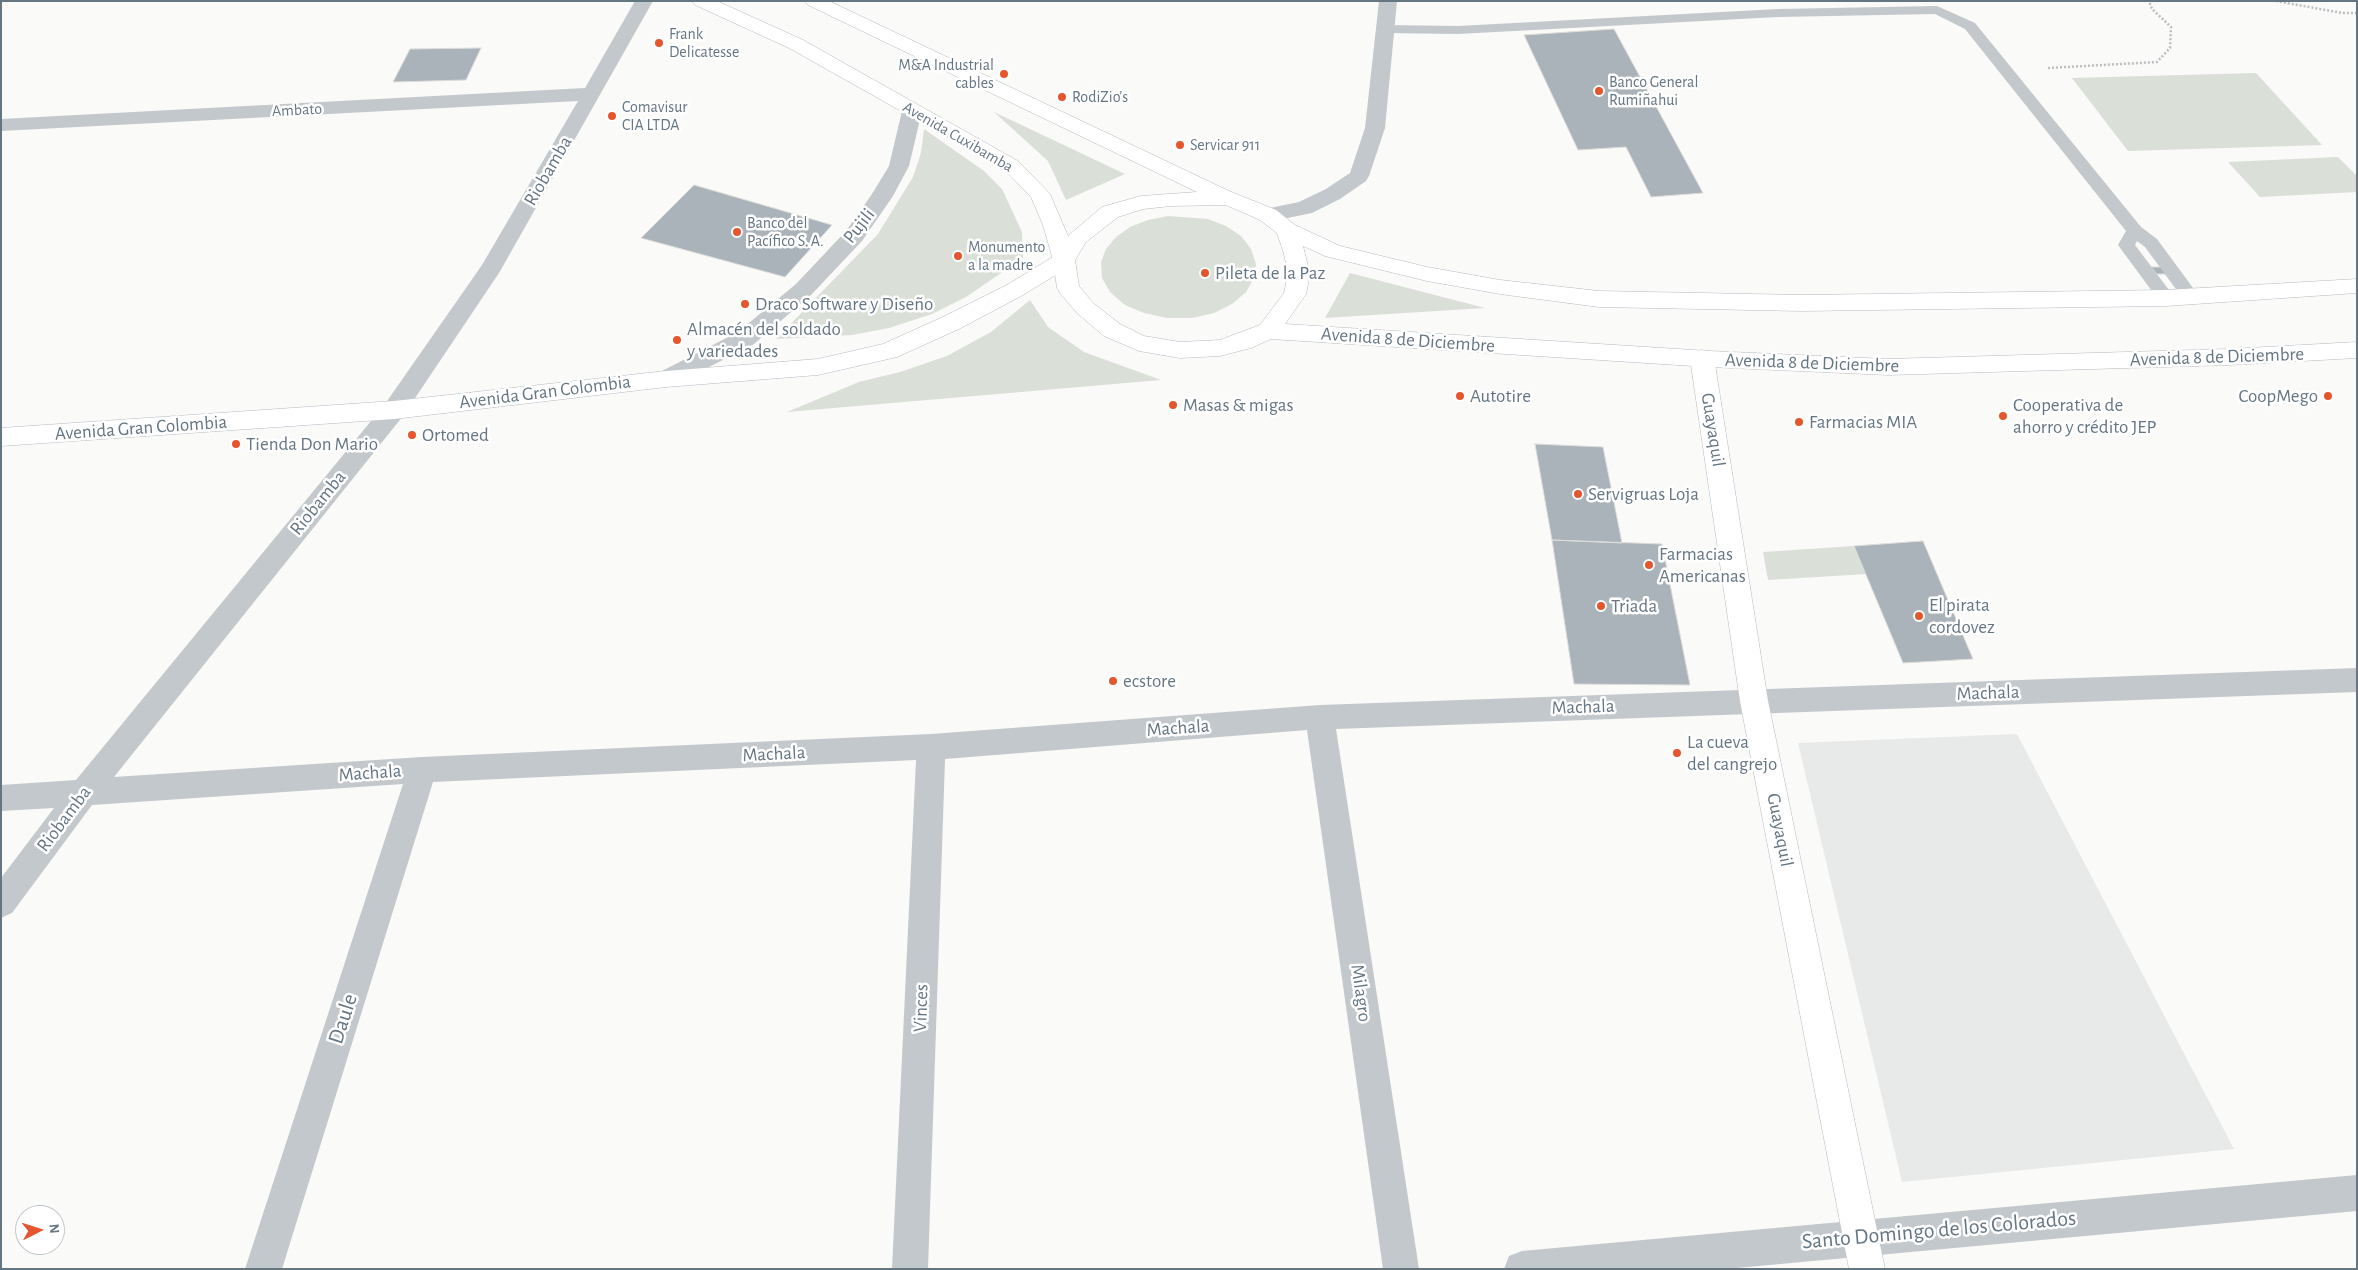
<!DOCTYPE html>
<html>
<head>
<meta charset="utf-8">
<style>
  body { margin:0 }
  #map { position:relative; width:2358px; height:1270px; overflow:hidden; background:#fafaf8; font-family:"Alegreya Sans",sans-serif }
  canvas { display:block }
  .frame { position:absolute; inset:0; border:2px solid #657683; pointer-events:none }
  .north { position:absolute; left:15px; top:1205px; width:50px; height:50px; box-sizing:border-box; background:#fff; border:1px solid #c1c8cd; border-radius:50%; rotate:85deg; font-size:14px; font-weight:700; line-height:20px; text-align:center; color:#657683 }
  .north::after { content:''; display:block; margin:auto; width:18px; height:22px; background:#e4572e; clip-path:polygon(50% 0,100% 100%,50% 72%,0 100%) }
</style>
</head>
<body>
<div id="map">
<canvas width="2358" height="1270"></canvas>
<div class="frame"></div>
<div class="north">N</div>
</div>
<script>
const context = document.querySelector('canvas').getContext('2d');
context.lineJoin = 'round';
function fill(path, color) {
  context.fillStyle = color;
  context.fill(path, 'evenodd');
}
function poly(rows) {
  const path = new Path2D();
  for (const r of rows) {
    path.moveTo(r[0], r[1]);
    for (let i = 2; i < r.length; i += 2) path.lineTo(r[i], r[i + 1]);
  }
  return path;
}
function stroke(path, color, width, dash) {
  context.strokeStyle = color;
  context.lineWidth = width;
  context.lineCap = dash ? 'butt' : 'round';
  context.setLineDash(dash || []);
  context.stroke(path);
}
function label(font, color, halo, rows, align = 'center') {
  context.font = font + ' "Alegreya Sans",sans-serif';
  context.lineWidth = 5;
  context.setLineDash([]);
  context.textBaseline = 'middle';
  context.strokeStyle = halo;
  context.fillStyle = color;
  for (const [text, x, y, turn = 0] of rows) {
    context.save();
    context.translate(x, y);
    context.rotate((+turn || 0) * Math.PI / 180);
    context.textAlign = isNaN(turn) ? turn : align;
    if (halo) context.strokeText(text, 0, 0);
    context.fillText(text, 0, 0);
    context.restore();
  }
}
fill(poly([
  [2017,734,2234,1149,1902,1182,1798,743]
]), '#e8e9e9');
fill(poly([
  [2256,73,2322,145,2128,151,2072,78],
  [994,112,1125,174,1066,200,1048,161],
  [924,129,984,171,1002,189,1022,232,1023,258,966,297,932,314,889,328,852,335,776,339,878,234,913,177,921,153],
  [2338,157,2357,176,2357,192,2260,197,2228,162],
  [1168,216,1208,219,1226,226,1241,236,1251,249,1256,264,1254,278,1246,292,1232,304,1214,313,1192,318,1167,318,1144,313,1125,305,1110,292,1102,278,1101,262,1106,249,1116,237,1130,227,1148,220],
  [1350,273,1485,308,1325,318],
  [1030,300,1048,327,1084,352,1161,380,787,412,859,382,900,372,947,356,991,332],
  [1854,546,1866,574,1768,580,1763,552]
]), '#dadfd7');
const building = poly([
  [1614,29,1703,193,1651,197,1626,147,1578,150,1524,35,1614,29],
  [481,48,466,80,393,82,410,49,481,48],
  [694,185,832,225,785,277,641,238,694,185],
  [2151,267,2164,267,2169,274,2157,274,2151,267],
  [1535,444,1603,447,1622,543,1552,540,1535,444],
  [1552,540,1662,544,1690,685,1574,684,1552,540],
  [1923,541,1973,659,1903,663,1854,546,1923,541]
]);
fill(building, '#aab3b9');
stroke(building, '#dcdcda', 1);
const secondary = poly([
  [1064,253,1072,255,1075,260,1072,265,1023,295,959,329,897,357,818,375,666,387,394,419,1,446,1,428,394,401,666,371,818,359,883,344,943,317,1007,285,1056,255,1064,253],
  [1702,350,1710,352,1714,358,1768,701,1885,1269,1849,1269,1740,701,1690,358,1694,352,1702,350]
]);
const primary = poly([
  [692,1,717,1,803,40,1018,161,1050,194,1068,236,1102,207,1141,196,1197,192,808,5,805,1,829,1,1229,191,1276,210,1295,225,1340,246,1427,267,1500,280,1599,291,1802,295,2166,290,2357,279,2357,293,2166,306,1802,311,1599,307,1500,294,1427,281,1325,256,1303,246,1310,274,1306,294,1285,324,1709,351,1888,359,2229,349,2357,342,2357,358,2229,365,1888,375,1709,367,1271,339,1251,348,1220,356,1180,358,1139,351,1104,336,1077,313,1060,293,1057,288,1053,260,1043,225,1031,197,1004,169,789,48,695,5,692,1],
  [1226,205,1260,220,1277,233,1284,254,1288,274,1284,293,1260,325,1220,340,1180,342,1144,336,1120,324,1093,303,1079,286,1075,260,1086,242,1118,217,1143,209,1171,206,1226,205]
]);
stroke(secondary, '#b3babf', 1);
stroke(primary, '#b5babe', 1);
stroke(poly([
  [2276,1,2342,13,2357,13],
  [2048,68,2157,62,2170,48,2171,27,2152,9,2149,1]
]), '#bbbfc2', 2.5, [2, 2]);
fill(poly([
  [1937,6,1975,23,2141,227,2157,239,2196,292,2199,296,2196,300,2190,302,2184,300,2145,247,2137,241,2135,245,2175,298,2172,302,2166,304,2160,302,2118,245,2126,231,1965,29,1935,14,1778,17,1458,34,1384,33,1377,29,1384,25,1458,26,1778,9,1937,6]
]), '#c3c8cc');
fill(poly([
  [635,1,653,1,499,273,403,416,114,777,422,757,931,734,1320,705,2357,668,2357,692,1336,729,1419,1269,1383,1269,1307,730,945,759,928,1269,892,1269,916,760,433,782,282,1269,245,1269,403,784,92,805,12,913,1,918,1,878,54,808,1,811,1,785,76,780,385,404,482,265,578,101,1,131,1,119,585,88,635,1],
  [1379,1,1397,1,1385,128,1369,176,1366,181,1340,199,1312,213,1268,222,1260,220,1257,215,1260,210,1299,202,1326,189,1350,173,1365,128,1379,1],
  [912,105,919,107,922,111,909,166,893,196,862,241,812,294,754,344,674,385,666,387,658,385,654,379,658,373,738,332,796,284,846,231,872,194,889,166,902,111,905,107,912,105],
  [2357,1175,2357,1211,1726,1269,1504,1269,1509,1256,1522,1251,2357,1175]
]), '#c3c8cc');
fill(secondary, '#fff');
fill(primary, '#fff');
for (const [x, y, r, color] of [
  [659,43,5,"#e4572e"],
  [1004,74,5,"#e4572e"],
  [1599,91,5,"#e4572e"],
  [1062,97,5,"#e4572e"],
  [612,116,5,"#e4572e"],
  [1180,145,5,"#e4572e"],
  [737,232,5,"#e4572e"],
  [958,256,5,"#e4572e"],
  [1205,273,5,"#e4572e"],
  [745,304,5,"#e4572e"],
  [677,340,5,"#e4572e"],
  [1460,396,5,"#e4572e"],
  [2328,396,5,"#e4572e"],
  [1173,405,5,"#e4572e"],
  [2003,416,5,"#e4572e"],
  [1799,422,5,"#e4572e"],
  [412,435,5,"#e4572e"],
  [236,444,5,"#e4572e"],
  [1578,494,5,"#e4572e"],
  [1649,565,5,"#e4572e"],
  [1601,606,5,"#e4572e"],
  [1919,616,5,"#e4572e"],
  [1113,681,5,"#e4572e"],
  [1677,753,5,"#e4572e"]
]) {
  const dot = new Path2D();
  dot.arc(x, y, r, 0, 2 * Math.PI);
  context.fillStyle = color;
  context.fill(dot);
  stroke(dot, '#fff', 2);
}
label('16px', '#657683', '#fff', [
  ["Frank",669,34],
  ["Delicatesse",669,52],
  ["M&A Industrial",994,65,"right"],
  ["cables",994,83,"right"],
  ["Banco General",1609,82],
  ["Rumiñahui",1609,100],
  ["RodiZio's",1072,97],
  ["Comavisur",622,107],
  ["CIA LTDA",622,125],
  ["Servicar 911",1190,145],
  ["Banco del",747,223],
  ["Pacífico S. A.",747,241],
  ["Monumento",968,247],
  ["a la madre",968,265]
], 'left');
label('16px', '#657683', '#fff', [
  ["Ambato",297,110,-3],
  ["Avenida Cuxibamba",958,137,30]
]);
label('19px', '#657683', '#fff', [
  ["Riobamba",548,171,-60],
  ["Pujili",859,226,-52],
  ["Avenida 8 de Diciembre",1408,340,4],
  ["Avenida 8 de Diciembre",2217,357,-2],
  ["Avenida 8 de Diciembre",1812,363,2],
  ["Avenida Gran Colombia",545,392,-7],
  ["Avenida Gran Colombia",141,428,-4],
  ["Guayaquil",1713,430,81],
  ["Riobamba",318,503,-51],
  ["Machala",1988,693,-2],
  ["Machala",1583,707,-2],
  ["Machala",1178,728,-4],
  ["Machala",774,754,-3],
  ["Machala",370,773,-4],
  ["Riobamba",64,819,-53],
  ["Guayaquil",1780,830,79],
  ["Milagro",1361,993,82],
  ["Vinces",921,1008,-88]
]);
label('19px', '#657683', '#fff', [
  ["Pileta de la Paz",1215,273],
  ["Draco Software y Diseño",755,304],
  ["Almacén del soldado",687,329],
  ["y variedades",687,351],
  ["Autotire",1470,396],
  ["CoopMego",2318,396,"right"],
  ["Masas & migas",1183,405],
  ["Cooperativa de",2013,405],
  ["ahorro y crédito JEP",2013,427],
  ["Farmacias MIA",1809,422],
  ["Ortomed",422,435],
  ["Tienda Don Mario",246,444],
  ["Servigruas Loja",1588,494],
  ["Farmacias",1659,554],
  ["Americanas",1659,576],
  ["El pirata",1929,605],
  ["cordovez",1929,627],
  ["Triada",1611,606],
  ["ecstore",1123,681],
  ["La cueva",1687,742],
  ["del cangrejo",1687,764]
], 'left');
label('22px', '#657683', '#fff', [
  ["Daule",343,1019,-72],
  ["Santo Domingo de los Colorados",1939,1230,-5]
]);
</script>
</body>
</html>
